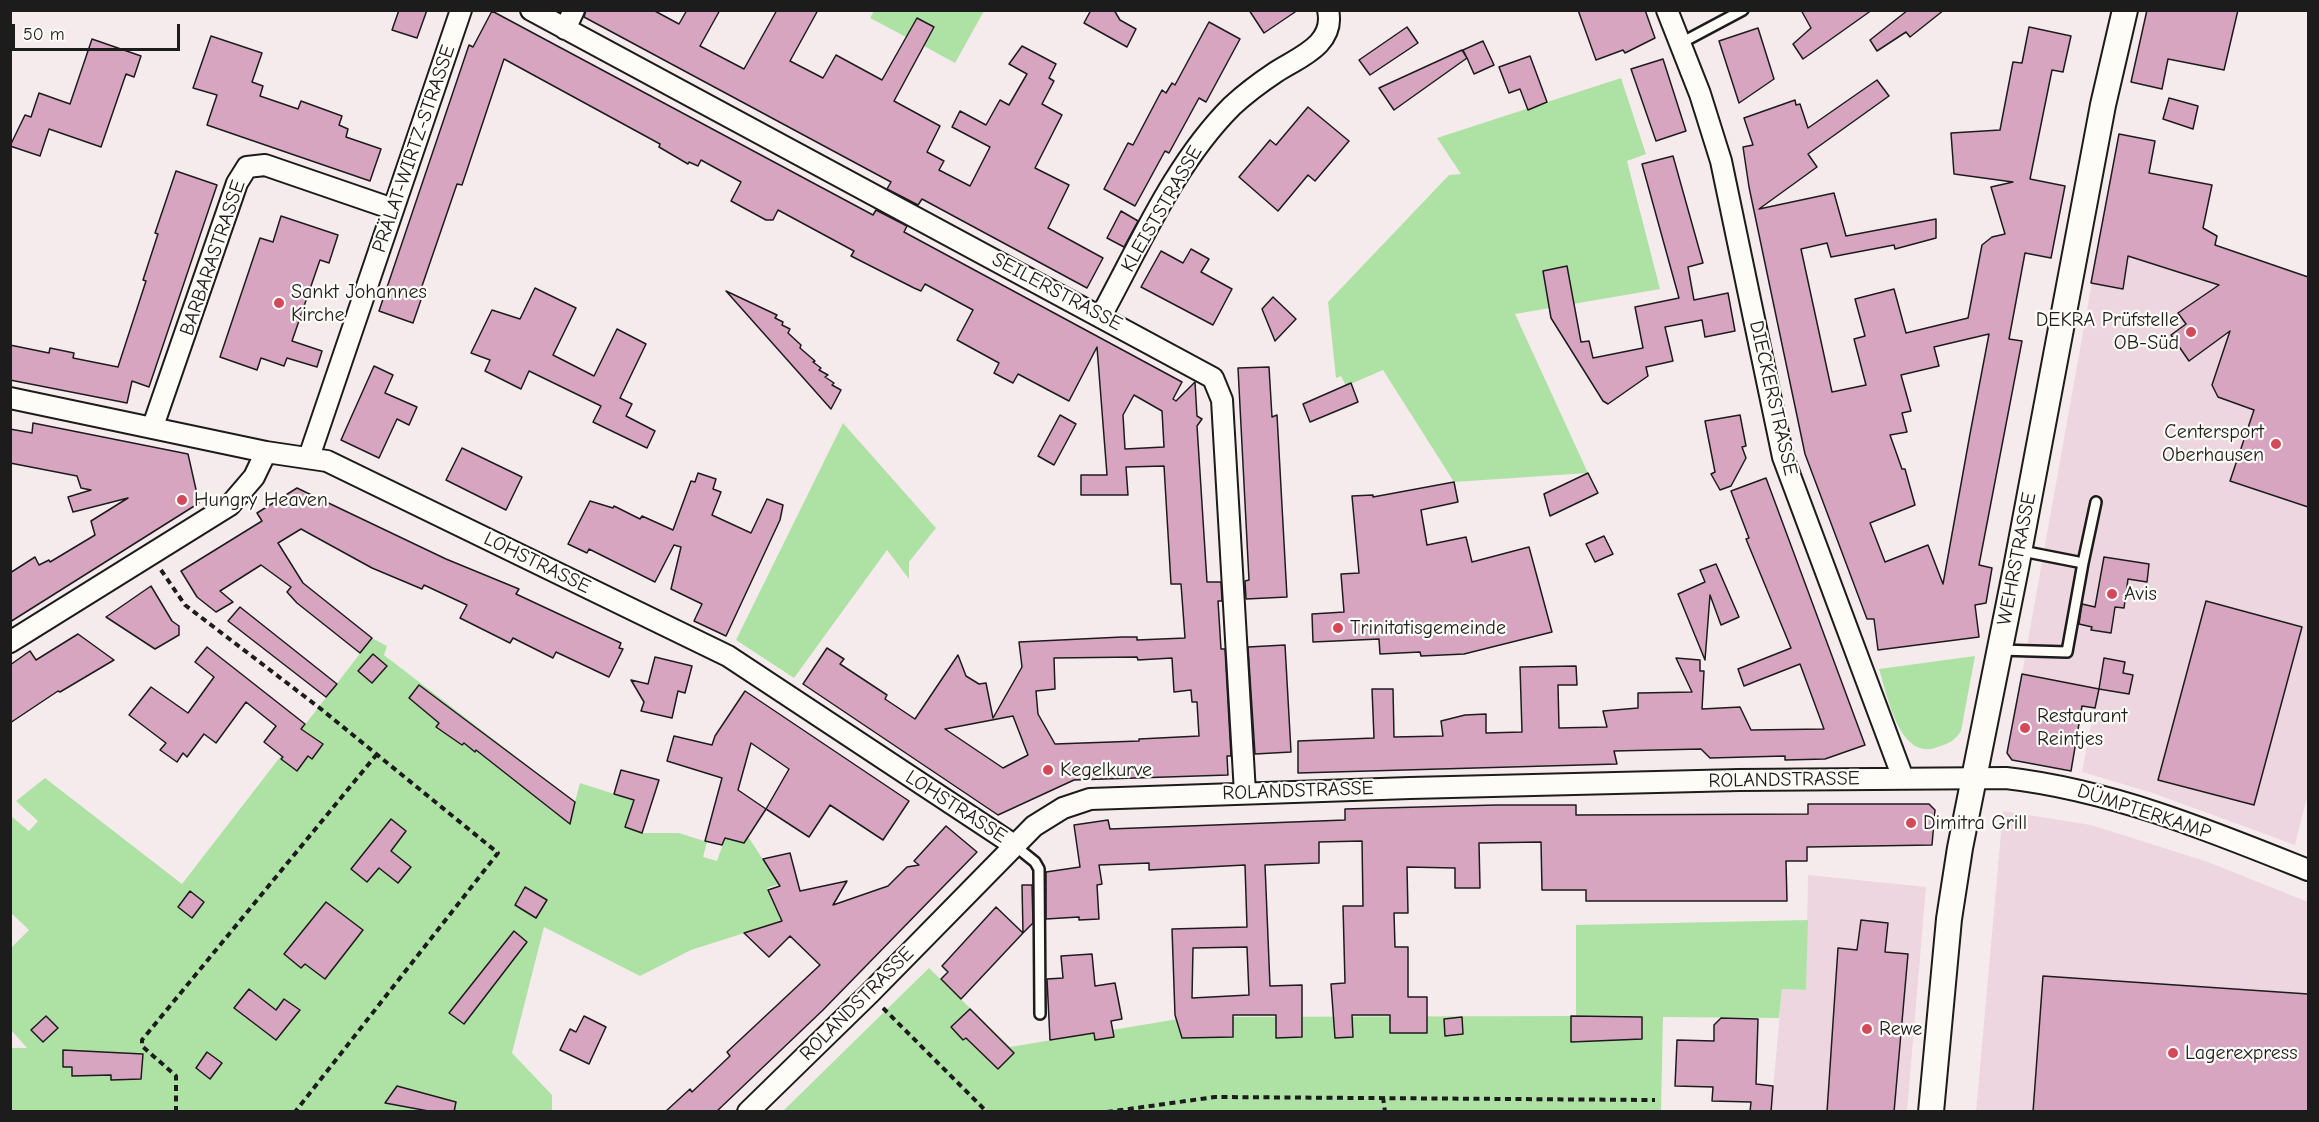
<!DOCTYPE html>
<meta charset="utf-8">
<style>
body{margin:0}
#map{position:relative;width:2319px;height:1122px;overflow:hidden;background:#f6ebec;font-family:"Comic Neue",sans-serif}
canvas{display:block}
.frame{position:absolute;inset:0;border:12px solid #1c1c1c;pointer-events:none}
.scale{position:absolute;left:12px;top:24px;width:168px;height:27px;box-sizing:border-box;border:3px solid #1c1c1c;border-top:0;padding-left:8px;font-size:18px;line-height:21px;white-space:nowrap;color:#1c1c1c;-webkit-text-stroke:4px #fdfcf7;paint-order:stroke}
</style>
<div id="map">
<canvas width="2319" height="1122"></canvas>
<div class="frame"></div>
<div class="scale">50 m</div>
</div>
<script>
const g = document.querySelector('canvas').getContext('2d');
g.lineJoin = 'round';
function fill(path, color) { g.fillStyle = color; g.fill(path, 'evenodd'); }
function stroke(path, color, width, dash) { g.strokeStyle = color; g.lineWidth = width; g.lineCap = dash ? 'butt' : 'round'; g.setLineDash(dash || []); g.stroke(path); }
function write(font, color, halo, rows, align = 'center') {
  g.font = font + ' "Comic Neue",sans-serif'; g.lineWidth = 4.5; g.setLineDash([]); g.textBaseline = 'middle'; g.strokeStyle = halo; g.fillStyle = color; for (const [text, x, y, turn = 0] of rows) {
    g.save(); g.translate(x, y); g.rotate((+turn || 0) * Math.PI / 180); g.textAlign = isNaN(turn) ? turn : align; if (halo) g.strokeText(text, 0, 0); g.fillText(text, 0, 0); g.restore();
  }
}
fill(new Path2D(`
 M2105,209L2308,276V793L2295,845L2153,793L2082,772L2098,689L2022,674Z
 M2003,811L2091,825L2208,862L2308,902V1111L1976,1112Z
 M1808,875L1926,887L1907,1111L1771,1112L1782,989L1806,990Z`), '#edd6df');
fill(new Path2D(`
 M874,11H984L955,63L924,46L934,27L917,18L906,37L870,18Z
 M1621,78L1646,154L1627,161L1660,289L1515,314L1588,473L1454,482L1383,370L1346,386L1341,376L1336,378L1328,302L1449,175L1461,174L1437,138Z
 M843,423L936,528L909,562V579L887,550L794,678L736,640Z
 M372,638L387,646L384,655L575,802L580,783L633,800L625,827L642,833H679L707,842L703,857L717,861L725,838L735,840L732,812L779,884L767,888L782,921L691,950L640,976L544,927L512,1053L552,1095V1111H11L10,1048H27L11,1030L10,949L29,930L11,913V816L29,831L38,821L16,801L45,778L182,884Z
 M1975,656L1961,731C1954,742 1947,744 1935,748C1899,759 1887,694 1879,669Z
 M1808,920L1806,990L1782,989L1779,1018L1663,1017L1661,1111L782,1112L929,968L1010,1047L1190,1017L1576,1016V925Z`), '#aee2a5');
const building = new Path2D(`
 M399,10H427L417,38L392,30Z
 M586,10H653L679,24L687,10H720L700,46L744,69L777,10H818L790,61L823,78L836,55L882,80L917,18L934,27L894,101L940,126L927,152L944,161L939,170L970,186L990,147L952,127L960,111L986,125L1000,100L1009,105L1027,74L1009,64L1022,46L1056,64L1049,78L1054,81L1042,104L1062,115L1035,168L1069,185L1048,228L1103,258L1087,288L922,199L918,205L887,189L891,182L584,17Z
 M1091,10H1114L1120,20L1136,29L1127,47L1084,23Z
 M1249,10H1298L1264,33Z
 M1578,10H1645L1655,38L1625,53L1623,50L1596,60Z
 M1801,10H1872L1803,59L1793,44L1811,28Z
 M1908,10H1944L1910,37L1906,32L1877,51L1870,40Z
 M2147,10H2238L2224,70L2168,59L2162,89L2131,82Z
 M492,11L873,215L876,210L907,226L904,232L1182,382L1173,399L1176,401L1195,382L1197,416L1202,419L1197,426L1207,582H1221L1222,601H1218L1221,649H1225L1231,756H1227L1228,775L1074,780L998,815L803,684L827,648L844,659L840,664L887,695L885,699L915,719L958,655L966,676L979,684L986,683L993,718L1022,667L1019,642L1122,637H1137V640L1185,638L1181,584H1171L1164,466L1126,467L1128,495H1081V475H1107L1097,347L1069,401L1018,374L1013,383L994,373L999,363L957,340L973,310L925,284L921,291L914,288L851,256L854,251L778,210L773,220H766L731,201L741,182L701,160L698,166L689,162L688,164L659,147L660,144L504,59L462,185L457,184L422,286L425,288L413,323L379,311L469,45L473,47ZM1134,395L1162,411L1164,447L1125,449L1123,415ZM1137,657L1138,660L1172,658L1174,692L1191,690L1192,702H1197L1199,736L1139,739V741L1055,744L1038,714L1036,691L1055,689L1054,658ZM1013,716L1028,755L1003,768L945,729Z
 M1209,22L1240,39L1206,102L1199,98L1169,153L1165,151L1135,206L1104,189L1128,143L1133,145L1162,90L1166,93L1172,83L1175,85Z
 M1407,27L1418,43L1370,75L1359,60Z
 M2029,27L2071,36L2063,72L2052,70L2030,179L2065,186L2051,258L2025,253L2009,339L2022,341L1979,565L1992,568L1986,603L1975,605L1979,637L1878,650L1874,619H1867L1805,454L1749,187L1743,147L1753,145L1744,118L1795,100L1796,105L1800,104L1808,128L1877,80L1889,96L1808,154L1817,167L1759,209L1834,193L1846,236L1936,219V238L1895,249L1894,245L1831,257L1827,243L1801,249L1832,392L1866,385L1854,339L1865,336L1855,299L1894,289L1906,333L1968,318L1982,245L1992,237L2005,234L1991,187L2013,182L1954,174L1951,133L2000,130L2013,62L2022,63ZM1989,334L1970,434L1943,584L1928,545L1885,562L1870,523L1915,505L1905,469H1902L1890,435L1907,432L1902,413L1911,411L1901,375L1939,366L1934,347Z
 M1758,28L1774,79L1739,103L1719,41Z
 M211,36L262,53L252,82L263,86L260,96L298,109L301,101L342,116L339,125L348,129L346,137L381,149L370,181L207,125L217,95L193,88Z
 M92,39L141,56L134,77L126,74L101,147L49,129L40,156L10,146L25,115L31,117L39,93L70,104Z
 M1483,41L1494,65L1474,74L1467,58L1394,110L1379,88L1462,50L1467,58L1463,50Z
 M1530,56L1547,102L1528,110L1520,89L1509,93L1499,67Z
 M1663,59L1686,131L1656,141L1631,69Z
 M2169,98L2198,106L2193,129L2163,119Z
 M1308,107L1349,141L1315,181L1308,175L1278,211L1239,177L1270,140L1276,145Z
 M2119,134L2155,141L2149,173L2212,185L2203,228L2217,236L2215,245L2308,277V507L2230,481L2254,410L2218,397L2212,385L2230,331L2189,361L2171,335L2186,324L2178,313L2219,285L2128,256L2123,289L2091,283Z
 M1673,156L1703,263L1688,267L1694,300L1728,293L1735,331L1705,337L1702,320L1665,327L1673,361L1646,367L1648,376L1608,404L1603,401L1551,318L1543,271L1567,266L1581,342L1589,341L1593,358L1643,348L1635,307L1679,298L1642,164Z
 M176,171L217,185L149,387L132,381L127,403L10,380V345L49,353L50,348L74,353L73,358L118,367L146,281L143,280L158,234L155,233Z
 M1121,211L1138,221L1124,247L1107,238Z
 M281,216L338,235L329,263L320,260L292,341L322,351L317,367L287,358L284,366L261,358L257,370L220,357L260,238L273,242Z
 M1191,249L1209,259L1201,272L1232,289L1213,325L1141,287L1161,251L1183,263Z
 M535,288L576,308L553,355L594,376L617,329L646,344L620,398L632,404L626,416L655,431L647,448L593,422L601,406L529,371L521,389L485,371L490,360L471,353L492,310L520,319Z
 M726,291L777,315L775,318L783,322L782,325L790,329L788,333L801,345L800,348L815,361L813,362L821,368L819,370L828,375L825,377L834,383L832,385L841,390L831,409Z
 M1273,297L1296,319L1275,341L1262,309Z
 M374,366L393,375L385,393L417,407L409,425L397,419L379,458L341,440Z
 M1269,367L1272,417L1277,415L1287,597L1246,599L1245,581L1249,580L1238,368Z
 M1351,383L1358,402L1310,422L1303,404Z
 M1060,415L1076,424L1054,465L1038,456Z
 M1740,415L1746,446L1742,447L1746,458L1731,486L1720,490L1711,474L1715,472L1705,421Z
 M33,423L188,454L199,503L10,622V573L35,557L39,565L49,560L50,562L95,535L91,521L128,498L73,512L68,497L91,490L81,488L77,476L10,463V429L32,433Z
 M462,448L522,477L506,510L446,480Z
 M698,473L716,479L713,489L721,492L712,515L751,533L767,499L783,505L780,520L726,636L694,621L702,604L671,589L681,547L674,545L655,582L589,549L587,553L568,544L590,501L613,508L614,506L640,519L642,516L673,530L691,481L695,482Z
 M1588,473L1598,493L1550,516L1544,494Z
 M1766,478L1865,745L1825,759L1785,760V756L1710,758L1701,749L1614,751L1617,764L1298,773V741L1374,738L1372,689H1393L1394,737L1443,736L1441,721L1465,715L1486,714V733L1522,732L1520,667L1576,666L1577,685H1558L1559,728L1607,727L1603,711L1638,708V693L1692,692L1676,658L1700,660V671H1704L1702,709L1740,707L1751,730L1824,729L1800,664L1744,686L1738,669L1791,648L1746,539L1749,538L1731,491Z
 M1454,482L1458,502L1421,510L1427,545L1466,537L1472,562L1529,547L1552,632L1464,654L1421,656L1420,652L1380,654L1379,639L1313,642L1312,614L1344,612L1341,574L1359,573L1352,496L1373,495V497Z
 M297,488L446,559L519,589L516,594L621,643L619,648L623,649L609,677L556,652L553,658L513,638L510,643L460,618L467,605L424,585L422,589L372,568L301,529L278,543L303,583L372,638L360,653L297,603L287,592L291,587L261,565L220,591L233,602L216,612L197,597L181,571L262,521L257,513Z
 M1604,536L1613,554L1595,562L1586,544Z
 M2104,557L2149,564L2147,582L2128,579L2124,608L2115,607L2111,633L2091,630L2092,627L2079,624L2082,604L2095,607Z
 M1716,564L1739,617L1721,625L1710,595L1705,660L1678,594L1705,582L1700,570Z
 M151,586L172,621L179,626V635L155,649L106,617Z
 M2206,601L2302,627L2254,805L2158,780Z
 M240,607L337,684L326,697L228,621Z
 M78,634L114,660L60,692L58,691L10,723V665L30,651L36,660Z
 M1285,645L1291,752L1255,754L1248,647Z
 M207,647L305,724L301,729L323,744L312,759L308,756L297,771L281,759L283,757L264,742L276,726L246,702L216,743L204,734L187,757L183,753L177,762L160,750L166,743L129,715L151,687L188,713L214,677L195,662Z
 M373,654L387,666L372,683L358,671Z
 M655,657L692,666L685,693L678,691L672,718L641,711L644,702L631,680L648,684Z
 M2104,658L2125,662L2123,673L2133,675L2129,694L2099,689Z
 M2022,674L2099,689L2095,708L2082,706L2071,771L2012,760L2007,753Z
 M419,685L575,802L570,824L476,750L475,752L464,743L462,745L436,727L439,723L409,698Z
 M745,691L909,801L883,840L830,805L809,837L766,809L744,843L725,838L722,845L705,841L722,778L667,761L674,736L712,745L715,736ZM751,743L789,769L766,809L738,790Z
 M621,770L659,780L642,833L625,827L634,800L614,794Z
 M1808,804H1929L1935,810L1932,845L1807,847V861H1786L1787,901H1586V890H1542L1541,842L1479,843L1480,888H1455V868L1407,867L1408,913H1394L1395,947H1408V997H1427V1033H1390V1015H1352L1353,1037L1335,1038L1331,984L1345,983L1343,906H1363L1362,841L1319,842V863L1265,865L1270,986L1302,985V1037L1276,1038V1015H1233V1037L1182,1038L1175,1015L1172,929L1247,927L1245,865L1149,870V863L1099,865L1102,884L1097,885L1099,919L1079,920V917L1046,919V872L1080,867L1074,825L1108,820L1110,829L1345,820V809L1496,805H1576V815L1808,814ZM1247,947L1249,995L1192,998L1193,948Z
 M391,819L406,831L391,851L411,867L398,883L379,868L367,882L351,869Z
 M946,826L977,852L823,1010L716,1112H665L690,1089L692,1092L730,1056L727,1052L820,965L790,936L769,957L744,933L782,921L768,890L780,886L763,859L790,853L800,891L847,881L833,905L888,886L907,867L919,865L914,861Z
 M1022,885H1032L1033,923L1023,933Z
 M525,887L547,900L536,918L515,905Z
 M190,891L204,902L192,918L178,907Z
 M326,902L363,930L325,979L305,964L301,968L284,954Z
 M996,907L1023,933L961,999L941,979L948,972L942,966Z
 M1861,920L1888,923L1885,952L1908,954L1894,1112H1827L1838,948L1857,950Z
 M514,931L527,942L464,1024L449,1013Z
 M1092,954L1095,986L1115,983L1122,1019L1111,1021L1114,1037L1095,1040L1094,1033L1050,1040L1047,979L1063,978L1061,956Z
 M2043,976L2308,994V1112H2033Z
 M249,989L276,1010L284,999L300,1010L276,1040L234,1008Z
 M970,1009L1014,1053L998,1069L966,1038L963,1040L951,1027Z
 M46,1016L58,1028L43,1042L31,1030Z
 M584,1016L606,1027L589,1064L560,1050L570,1029L576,1032Z
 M1571,1016L1642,1017V1039L1571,1042Z
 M1462,1017L1463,1034L1445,1036L1444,1019Z
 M1721,1018L1758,1019L1756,1084L1773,1086L1771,1112H1750L1751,1102L1712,1101L1713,1087L1675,1086L1677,1040L1714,1041V1025Z
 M63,1050L143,1054L141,1079L111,1080V1075L72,1076V1067H63Z
 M207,1052L222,1063L210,1079L196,1068Z
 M397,1086L456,1102L454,1112H434L385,1103Z`);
fill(building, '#d8a5c1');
stroke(building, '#1c1c1c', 1.5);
const service = new Path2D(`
 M1681,43L1743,10
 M2022,551L2083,563L2096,502
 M2000,650L2067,652L2083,563
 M1014,845L1035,862L1039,869L1040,1014`);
const minor = new Path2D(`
 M531,10L1213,378L1222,400L1245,793
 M1667,10L1700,94L1721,161L1783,457L1903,778
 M565,29L574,10
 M1101,316C1140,245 1174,164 1232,106C1245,94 1261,82 1276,72C1297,58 1336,45 1328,10
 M10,398L266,452L327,461L728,656L1014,845
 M153,426L237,183L247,167L265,165L393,209
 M309,457L461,10
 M10,642L230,505L254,477L266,452
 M748,1112L869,994L1034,826L1063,808L1090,799L1410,788L1739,780L2006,778C2111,790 2211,831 2308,870`);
const tertiary = new Path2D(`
 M1931,1112L1949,919L1960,848L2016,568L2103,105L2125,10`);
stroke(service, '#1c1c1c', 14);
stroke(minor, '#1c1c1c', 24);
stroke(tertiary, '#1c1c1c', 28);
stroke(new Path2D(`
 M161,570L185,605L321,709L498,853L295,1112
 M883,1008L987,1112
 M1383,1097L1385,1112
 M176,1112V1076L142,1046V1040L377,754
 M1107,1112L1215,1097L1655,1100`), '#1c1c1c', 4, [6, 4.5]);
stroke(service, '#fdfcf7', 9);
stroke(minor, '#fdfcf7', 20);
stroke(tertiary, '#fdfcf7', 24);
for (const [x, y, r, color] of [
 [279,303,6,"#d1495b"],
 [2191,332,6,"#d1495b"],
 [2276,444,6,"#d1495b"],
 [182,500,6,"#d1495b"],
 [2112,594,6,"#d1495b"],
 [1338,628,6,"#d1495b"],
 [2025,728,6,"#d1495b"],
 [1048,770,6,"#d1495b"],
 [1911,823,6,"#d1495b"],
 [1867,1029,6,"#d1495b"],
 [2173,1053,6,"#d1495b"]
]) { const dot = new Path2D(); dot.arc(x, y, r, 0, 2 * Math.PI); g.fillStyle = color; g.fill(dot); stroke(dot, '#fdfcf7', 2); }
write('20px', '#1c1c1c', '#fdfcf7', [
 ["PRÄLAT-WIRTZ-STRASSE",414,149,-71],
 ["KLEISTSTRASSE",1162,209,-60],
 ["BARBARASTRASSE",213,258,-71],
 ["SEILERSTRASSE",1057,292,28],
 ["DIECKERSTRASSE",1773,398,77],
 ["WEHRSTRASSE",2017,559,-79],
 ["LOHSTRASSE",537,563,26],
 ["ROLANDSTRASSE",1784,780,-1],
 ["ROLANDSTRASSE",1298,791,-2],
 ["LOHSTRASSE",956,807,33],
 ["DÜMPTERKAMP",2144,812,18],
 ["ROLANDSTRASSE",857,1004,-45]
]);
write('20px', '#1c1c1c', '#fdfcf7', [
 ["Sankt Johannes",291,292],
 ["Kirche",291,315],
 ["DEKRA Prüfstelle",2179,320,"right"],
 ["OB-Süd",2179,343,"right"],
 ["Centersport",2264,432,"right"],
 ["Oberhausen",2264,455,"right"],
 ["Hungry Heaven",194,500],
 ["Avis",2124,594],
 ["Trinitatisgemeinde",1350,628],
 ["Restaurant",2037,716],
 ["Reintjes",2037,739],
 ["Kegelkurve",1060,770],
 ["Dimitra Grill",1923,823],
 ["Rewe",1879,1029],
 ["Lagerexpress",2185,1053]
], 'left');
</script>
